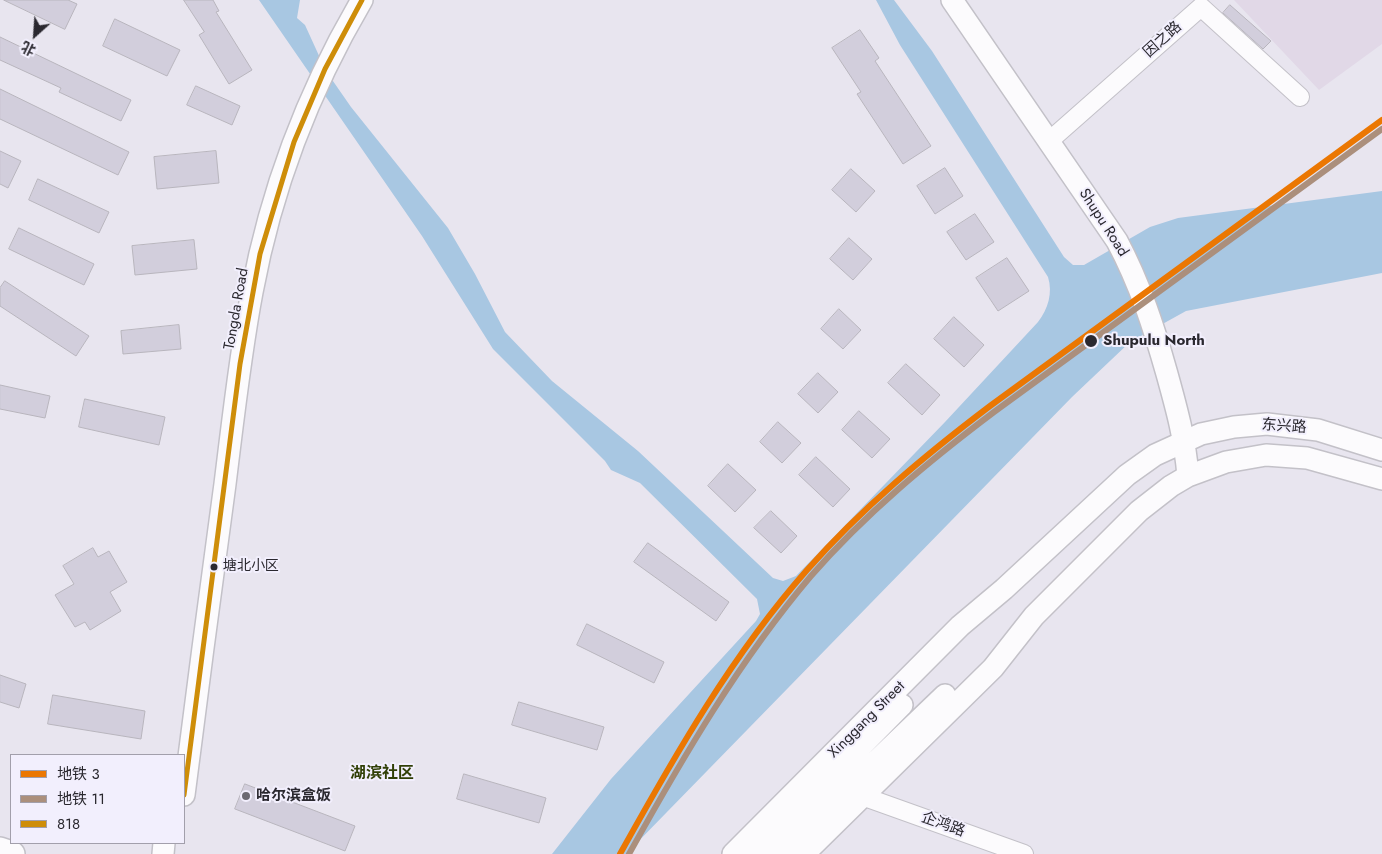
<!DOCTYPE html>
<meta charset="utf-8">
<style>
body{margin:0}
#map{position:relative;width:1382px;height:854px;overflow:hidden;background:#e8e5ef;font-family:Jost,"Noto Sans SC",sans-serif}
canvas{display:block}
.legend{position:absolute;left:10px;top:754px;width:175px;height:90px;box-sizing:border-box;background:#f2effd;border:1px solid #a29fab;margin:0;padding:6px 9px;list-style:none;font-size:15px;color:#2a282f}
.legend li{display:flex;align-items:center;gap:10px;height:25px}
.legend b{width:25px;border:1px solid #a29fab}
.north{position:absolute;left:10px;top:10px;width:50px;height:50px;-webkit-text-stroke:4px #f2effd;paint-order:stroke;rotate:206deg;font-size:14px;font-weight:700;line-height:20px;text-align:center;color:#2a282f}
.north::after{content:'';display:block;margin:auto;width:18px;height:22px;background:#2a282f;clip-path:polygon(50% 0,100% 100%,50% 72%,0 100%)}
</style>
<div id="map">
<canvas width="1382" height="854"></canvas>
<ul class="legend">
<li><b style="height:6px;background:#eb7702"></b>地铁 3</li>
<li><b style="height:6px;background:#ab8f7c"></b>地铁 11</li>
<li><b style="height:6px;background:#ce8d09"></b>818</li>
</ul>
<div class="north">北</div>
</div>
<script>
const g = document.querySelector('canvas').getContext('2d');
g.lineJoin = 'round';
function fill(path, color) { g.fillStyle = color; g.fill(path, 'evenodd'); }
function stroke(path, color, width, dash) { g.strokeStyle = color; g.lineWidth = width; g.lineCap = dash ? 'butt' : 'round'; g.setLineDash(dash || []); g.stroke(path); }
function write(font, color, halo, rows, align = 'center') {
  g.font = font + ' Jost,"Noto Sans SC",sans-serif'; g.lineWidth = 4; g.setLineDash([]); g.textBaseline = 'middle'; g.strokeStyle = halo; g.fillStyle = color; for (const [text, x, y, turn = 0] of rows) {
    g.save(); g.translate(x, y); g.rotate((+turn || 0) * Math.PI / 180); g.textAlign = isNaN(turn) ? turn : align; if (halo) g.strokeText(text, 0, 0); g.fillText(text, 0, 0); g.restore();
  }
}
fill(new Path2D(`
 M1234,0H1382V44L1319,90Z`), '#e1d8e7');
fill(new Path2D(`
 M259,0H300L297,18L305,25L326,71L351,107L448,228L475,274L505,332L552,381L638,451L773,578L783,581L796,576L945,422L1038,322C1048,309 1053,293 1048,277L900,45L876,0H894L932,51L1064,257L1073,265H1084L1150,227L1178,218L1382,191V273L1186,311L1130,342L1072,397L626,854H552L611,779L756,621L760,614L757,599L640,483L611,470L605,461L493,349L422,236Z`), '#a8c7e2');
const building = new Path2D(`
 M4,0H68L77,4L65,29Z
 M184,0H213L219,11L216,12L252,70L229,84L199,35L204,32Z
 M1230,5L1271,41L1263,49L1223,13Z
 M115,19L180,50L167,76L103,46Z
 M860,30L879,58L875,61L931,146L903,164L857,94L861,92L832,48Z
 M0,37L131,100L121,121L59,92L61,88L0,60Z
 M196,86L240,106L232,125L187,105Z
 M0,89L129,152L118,175L0,119Z
 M0,151L21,161L8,188L0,184Z
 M216,151L219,183L157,189L154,157Z
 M945,168L963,196L935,214L917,186Z
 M851,169L875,191L856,212L832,190Z
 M38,179L109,212L99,233L29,200Z
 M975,214L994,242L966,260L947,232Z
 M19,228L94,264L84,285L9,249Z
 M849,238L872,259L853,280L830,259Z
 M194,240L197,269L135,275L132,246Z
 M1007,258L1029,291L998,311L976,278Z
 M5,281L89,336L76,356L0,306V288Z
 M839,309L861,330L843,349L821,329Z
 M954,317L984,345L964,367L934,339Z
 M179,325L181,349L123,354L121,331Z
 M906,364L940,395L922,415L888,383Z
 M818,373L838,392L818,413L798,394Z
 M0,385L50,396L45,418L0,409Z
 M85,399L165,417L159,445L79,427Z
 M859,411L890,439L872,458L842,430Z
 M778,422L801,443L782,463L760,442Z
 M816,457L850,489L833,507L799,475Z
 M728,464L756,490L735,512L708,486Z
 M771,511L797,536L781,553L754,528Z
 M648,543L729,602L716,621L634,562Z
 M93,548L98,557L109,551L127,582L110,592L121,611L90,630L85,622L75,627L55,595L74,584L63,566Z
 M587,624L664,662L654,683L577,645Z
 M0,675L26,684L19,708L0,702Z
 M53,695L145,711L141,739L48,724Z
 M519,702L604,727L597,750L512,725Z
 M464,774L546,798L539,823L457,799Z
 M245,784L355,826L345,851L235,809Z`);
fill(building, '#d2cedc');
stroke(building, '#b8b5bd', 1);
const minor = new Path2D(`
 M1048,142L1201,7L1300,97
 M862,796L1024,854`);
const major = new Path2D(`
 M952,0L1117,241C1140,284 1154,328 1167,374C1177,410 1185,439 1188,476
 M184,795C197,691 211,588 225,484C233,420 240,355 252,292C271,190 309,90 362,0
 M163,854L164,843
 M733,854L960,626L1004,589L1127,475L1155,455L1201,434L1234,427L1267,424L1318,430L1382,450
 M755,854L902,705
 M779,854L945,695
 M804,854L993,668L1034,616L1139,511L1171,486L1188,476L1226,462L1266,455L1307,458L1382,479`);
const highway = new Path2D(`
 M0,850L12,854`);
stroke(minor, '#c3c1c8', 20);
stroke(major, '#c3c1c8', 24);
stroke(highway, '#c3c1c8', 28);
stroke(minor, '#fcfbfd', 18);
stroke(major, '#fcfbfd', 21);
stroke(highway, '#fcfbfd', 25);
stroke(new Path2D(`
 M184,795L240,364L260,254L294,142L325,69L362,0`), '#ce8d09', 5);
stroke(new Path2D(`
 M620,854C675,755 732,655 807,570C862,508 924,456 990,406L1382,120`), '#eb7702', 6);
stroke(new Path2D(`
 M629,854C683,757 739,661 811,576C865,514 929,461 994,412L1382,129`), '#ab8f7c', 6);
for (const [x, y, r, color] of [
 [1091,341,7,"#2a282f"],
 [214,567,4.5,"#2a282f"],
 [246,796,5,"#6c6a72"]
]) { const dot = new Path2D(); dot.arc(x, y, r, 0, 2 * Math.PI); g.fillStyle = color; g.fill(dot); stroke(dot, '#f2effd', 2); }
write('14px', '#2a282f', '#f2effd', [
 ["塘北小区",223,567]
], 'left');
write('15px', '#2a282f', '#f2effd', [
 ["因之路",1163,40,-42],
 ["Shupu Road",1103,223,57],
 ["Tongda Road",237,309,-80],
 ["东兴路",1284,427,4],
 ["Xinggang Street",867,720,-45],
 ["企鸿路",943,825,20]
]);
write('bold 15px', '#2a282f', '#f2effd', [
 ["Shupulu North",1103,341]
], 'left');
write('bold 15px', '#2a282f', '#f2effd', [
 ["哈尔滨盒饭",256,796]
], 'left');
write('bold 16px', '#303f06', '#f2effd', [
 ["湖滨社区",382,774]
]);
</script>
